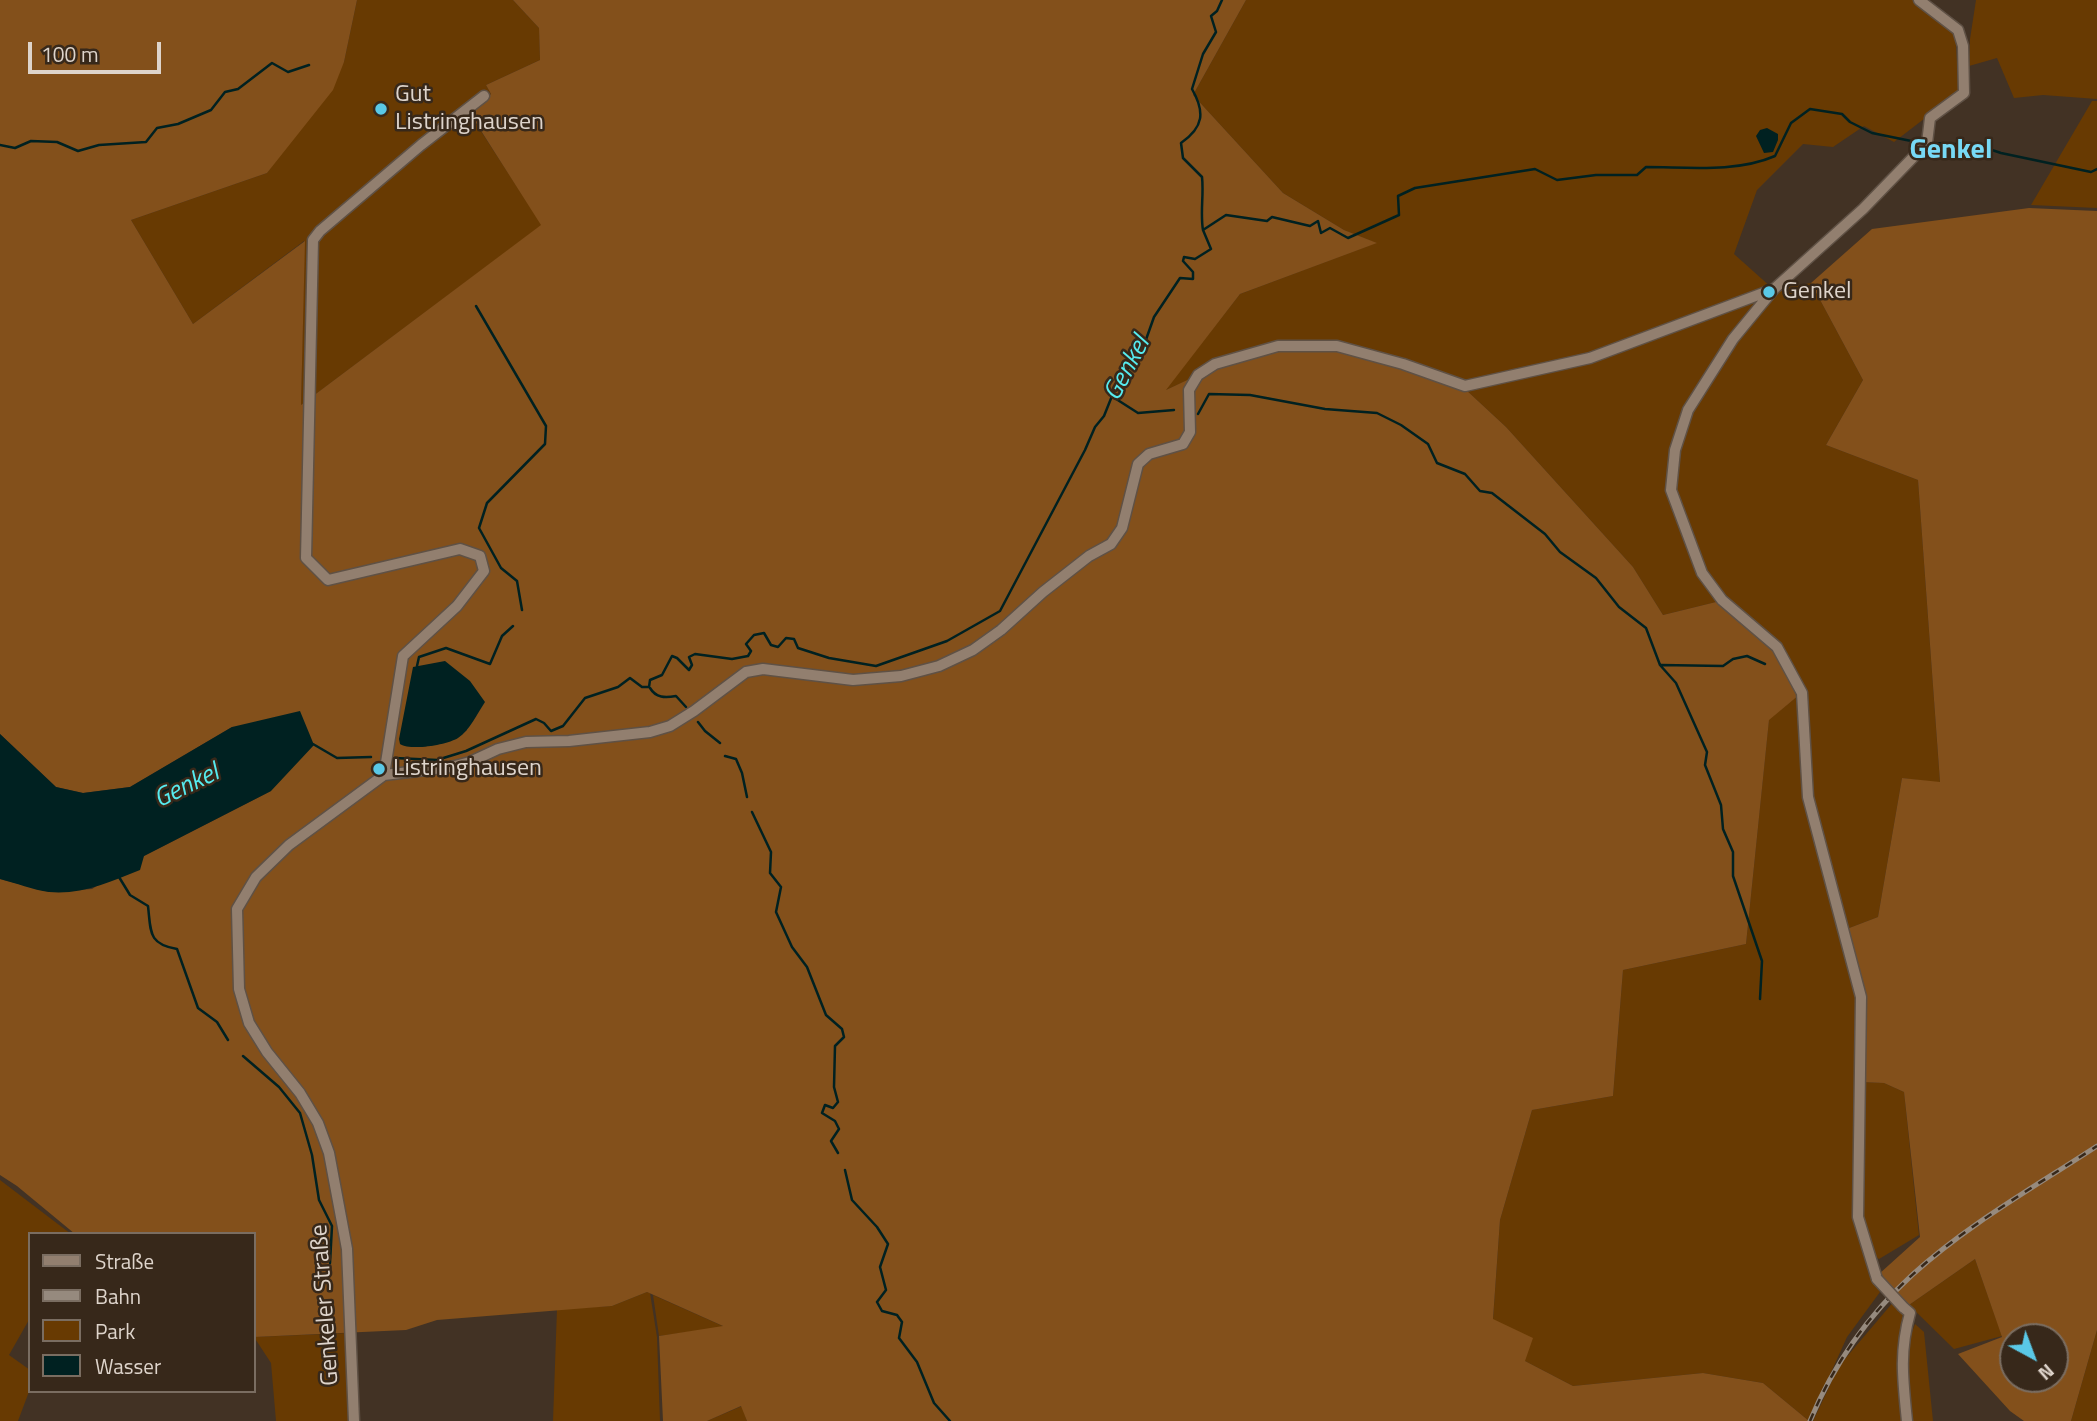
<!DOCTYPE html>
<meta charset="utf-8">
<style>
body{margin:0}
#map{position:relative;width:2097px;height:1421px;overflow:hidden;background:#423224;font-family:"Titillium Web",sans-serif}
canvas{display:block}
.legend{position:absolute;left:28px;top:1232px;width:228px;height:161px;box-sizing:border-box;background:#37281a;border:2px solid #7a6d61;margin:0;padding:9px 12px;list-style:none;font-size:21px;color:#ded4cb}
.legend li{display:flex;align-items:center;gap:14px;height:35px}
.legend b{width:35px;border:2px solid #7a6d61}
.north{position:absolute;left:1999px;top:1323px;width:70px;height:70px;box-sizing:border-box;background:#37281a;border:2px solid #7a6d61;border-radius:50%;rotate:139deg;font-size:19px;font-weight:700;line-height:28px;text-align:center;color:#ded4cb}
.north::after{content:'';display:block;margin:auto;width:24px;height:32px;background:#5ac8e6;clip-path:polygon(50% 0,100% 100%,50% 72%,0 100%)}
.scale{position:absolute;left:28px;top:42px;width:133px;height:32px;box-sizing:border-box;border:4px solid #ded4cb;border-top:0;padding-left:9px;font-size:21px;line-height:24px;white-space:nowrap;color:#ded4cb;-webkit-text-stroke:5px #37281a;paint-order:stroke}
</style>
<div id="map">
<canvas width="2097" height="1421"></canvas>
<ul class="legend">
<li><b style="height:9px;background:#927f6f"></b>Straße</li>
<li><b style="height:9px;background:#968a7e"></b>Bahn</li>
<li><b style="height:19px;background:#683a02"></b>Park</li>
<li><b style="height:19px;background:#002121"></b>Wasser</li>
</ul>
<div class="north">N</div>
<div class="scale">100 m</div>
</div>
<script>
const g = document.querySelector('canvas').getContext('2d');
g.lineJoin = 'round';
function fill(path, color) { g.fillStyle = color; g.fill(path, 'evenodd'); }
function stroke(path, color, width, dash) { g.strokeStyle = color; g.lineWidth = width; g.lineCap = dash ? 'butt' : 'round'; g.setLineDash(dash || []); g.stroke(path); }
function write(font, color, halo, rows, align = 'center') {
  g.font = font + ' "Titillium Web",sans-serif'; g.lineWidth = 5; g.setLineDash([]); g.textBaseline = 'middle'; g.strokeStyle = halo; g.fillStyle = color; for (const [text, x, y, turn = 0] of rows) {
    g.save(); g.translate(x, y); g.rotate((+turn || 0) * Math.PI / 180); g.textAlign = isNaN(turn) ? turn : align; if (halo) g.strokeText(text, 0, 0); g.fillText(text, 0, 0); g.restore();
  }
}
fill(new Path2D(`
 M357,0H513L539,28L540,60L486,85L491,94L471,116L542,225L301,405L304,241L193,324L131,220L267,173L344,62Z
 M1246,0H1913L1955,32L1959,92L1894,142L1864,126L1833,147L1803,144L1757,190L1734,254L1772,288L1590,357L1465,385L1205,372L1164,391L1240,294L1376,243L1344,230L1283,193L1193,95Z
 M1976,0H2097V99L2043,95L2014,98L1997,58L1969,66L1970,39Z
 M2092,101H2097V208L2031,205Z
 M1811,283L1863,380L1826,445L1918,480L1940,783L1902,778L1878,917L1844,930L1810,797L1804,692L1704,572L1673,490L1677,451L1690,411L1735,339L1777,289Z
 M1771,291L1686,411L1669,492L1720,601L1663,615L1633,567L1506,427L1464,388L1591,359Z
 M1799,695L1806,796L1859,997L1856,1215L1869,1275L1880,1292L1847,1337L1809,1421L1763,1383L1703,1373L1573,1386L1525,1361L1493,1320L1500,1220L1532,1110L1613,1096L1623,970L1746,944L1769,719Z
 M1860,1082L1884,1083L1904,1092L1919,1235L1879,1259L1873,1254L1859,1217Z
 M0,1180L71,1234H30V1318L9,1355L30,1370V1389L18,1421H0Z
 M1975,1259L2002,1336L1954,1349L1909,1305Z
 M647,1292L650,1293L657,1337L660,1421H553L557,1309L612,1306Z
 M653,1295L725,1327L659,1336Z
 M1895,1300L1903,1311L1899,1364L1906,1421H1813L1839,1366Z
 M1915,1324L1924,1332L1933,1421H1911C1909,1389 1902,1354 1915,1324Z
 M2097,1330V1421H2071Z
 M349,1333L352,1421H276L271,1363L254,1337Z
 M742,1406L747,1421H707Z`), '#683a02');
fill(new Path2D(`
 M0,0H357L344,62L333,90L267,173L131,220L193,324L305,241L301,405L541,225L471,115L491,94L486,85L540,60L539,28L513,0H1246L1193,95L1283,193L1344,230L1377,243L1240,294L1166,390L1217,366L1277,348H1336L1401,365L1464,388L1506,427L1633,567L1663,615L1720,601L1775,648L1799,695L1769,720L1746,944L1623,970L1613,1096L1532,1110L1500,1220L1493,1319L1533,1338L1525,1361L1573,1386L1703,1373L1763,1383L1809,1421H747L741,1406L707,1421H663L659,1336L723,1326L647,1292L612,1306L437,1320L406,1330L254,1337V1234H75L17,1186L0,1175V879L49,892L92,889L144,856L271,791L232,727L130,787L83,793L56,787L0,734ZM414,667L467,730C450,745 421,750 400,744Z
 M2029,208L2097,211V1330L2071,1421H2024L2010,1411L1958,1354L2002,1337L1975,1259L1909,1305L1879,1274L1920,1237L1904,1092L1884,1083L1860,1082L1863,997L1844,930L1878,917L1902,778L1940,782L1918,480L1826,445L1863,380L1811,283L1872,229ZM2013,1337H2055V1379H2013Z`), '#83501b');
fill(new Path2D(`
 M1767,128L1778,134V140L1773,152L1764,153L1756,136L1760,130Z
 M445,661L470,681L485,702C477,714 470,730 458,738C447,745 411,751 400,744L399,739L413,667Z
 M300,711L314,745L271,791L144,856L140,870C110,882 82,895 49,892C33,890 16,883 0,879V734L56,787L83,793L130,787L232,727Z`), '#002121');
stroke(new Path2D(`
 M1930,143L1977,145L2001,153L2091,172L2097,169
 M0,145L15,148L31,141L57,142L78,151L99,145L146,142L157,128L178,124L211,110L225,92L238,89L272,63L288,72L309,65
 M1203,230C1200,213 1204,194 1202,177L1183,158L1181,143C1204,127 1205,112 1192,89L1203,54L1216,32L1211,16L1217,11L1222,0
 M476,306L546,426L545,444L487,503L479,528L501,568L517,581L522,610
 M1113,397L1138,413L1174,410
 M1198,414L1209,394L1250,395L1325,409L1377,413L1401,425L1428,444L1437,463L1465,474L1480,491L1492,493L1545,534L1560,552L1596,578L1619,607L1646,628L1660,665L1676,683L1707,752L1705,765L1721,805L1723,829L1733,852V876L1762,961L1760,999
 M1661,665L1723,666L1733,659L1747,656L1765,664
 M417,666L419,657L446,648L490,664L502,636L513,626
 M650,688C656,698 665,698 676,696L686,707
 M698,722L705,731L720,743
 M313,744L337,758L371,757
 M725,756L736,759L742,773L747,797
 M395,758L437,760L466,751L536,719L544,723L551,731L563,726L585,698L618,687L630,678L642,687H649L650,680L662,675L672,656L677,658L689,670L692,665L689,657L695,654L732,659L748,656L751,651L746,644L754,635L764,633L771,645L778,647L786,638L794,639L798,648L829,658L876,666L947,641L1000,611L1085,450L1095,427L1104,416L1118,381L1143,348L1154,317L1180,278L1193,279V272L1183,261L1184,257L1195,259L1211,249L1203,230L1226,215L1267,221L1272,217L1310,226L1318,221L1321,233L1330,228L1348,238L1399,215L1398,196L1415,188L1535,169L1557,180L1596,175H1637L1646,167C1687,167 1736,173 1775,156L1791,123L1810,109L1842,114L1850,122L1872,133L1921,143
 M752,812L771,852L770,873L781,887L776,912L792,947L807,967L826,1015L842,1029L844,1037L835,1046L834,1087L838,1102L833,1108L825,1105L822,1113L835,1121L839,1129L831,1141L838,1153
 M119,877L130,895L148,906C151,932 148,944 177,949L198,1008L217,1022L228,1040
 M243,1056L279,1087L300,1113L312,1155L319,1200L332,1226L330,1263
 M845,1170L852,1200L877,1227L888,1244L880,1267L886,1290L877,1302L882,1311L897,1315L902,1322L899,1338L917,1362L934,1403L950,1421`), '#002121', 2.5);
const street = new Path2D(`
 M384,775L451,767L470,762L498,749L526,742L569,741L650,732L670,726L694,711L746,672L763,669L853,680L901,676L939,666L973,650L1001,630L1043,592L1089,556L1111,544L1122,528L1138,464L1149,454L1183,444L1190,432L1189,390L1198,375L1215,364L1278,346H1337L1403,364L1465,386L1590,358L1774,289
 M384,775L403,656L457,606L484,571L480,556L460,549L328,580L306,558L313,240L320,231L421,145L484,96
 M1877,1279L1858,1217L1861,997L1808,797L1802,693L1777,647L1722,600L1702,573L1671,490L1675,450L1688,410L1733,339L1774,289L1863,209L1927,143L1930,118L1964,93L1963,46L1958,30L1919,0
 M1903,1307L1910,1313C1899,1352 1903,1381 1907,1421
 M354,1421L347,1249L329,1153L318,1123L300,1093L267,1052L249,1023L239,989L237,909L256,877L289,845L384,775`);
stroke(street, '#5f5145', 13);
stroke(street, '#927f6f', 10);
const rail = new Path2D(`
 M1810,1421C1870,1277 1974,1226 2097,1146`);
stroke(rail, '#968a7e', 5);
stroke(rail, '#37281a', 2.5, [8]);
const streetBridge = new Path2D(`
 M1877,1279L1903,1307`);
stroke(streetBridge, '#5f5145', 13, []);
stroke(streetBridge, '#927f6f', 10);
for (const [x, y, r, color] of [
 [381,109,7,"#5ac8e6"],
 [1769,292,7,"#5ac8e6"],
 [379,769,7,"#5ac8e6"]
]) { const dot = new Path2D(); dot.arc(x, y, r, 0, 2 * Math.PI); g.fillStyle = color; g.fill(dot); stroke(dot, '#37281a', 2.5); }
write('24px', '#ded4cb', '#37281a', [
 ["Gut",395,95],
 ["Listringhausen",395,123],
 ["Genkel",1783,292],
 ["Listringhausen",393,769]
], 'left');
write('24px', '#ded4cb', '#37281a', [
 ["Genkeler Straße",326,1305,-94]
]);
write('italic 26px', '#56ebef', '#37281a', [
 ["Genkel",1128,369,-62],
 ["Genkel",187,787,-26]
]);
write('bold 28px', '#77d9f5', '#37281a', [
 ["Genkel",1951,151]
]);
</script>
